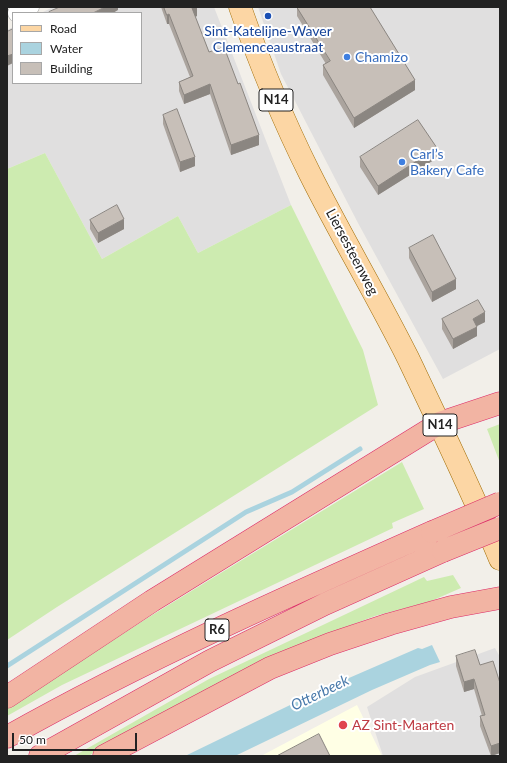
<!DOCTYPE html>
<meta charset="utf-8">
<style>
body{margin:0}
#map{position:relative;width:507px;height:763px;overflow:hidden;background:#f2efe9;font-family:Lato,sans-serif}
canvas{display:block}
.frame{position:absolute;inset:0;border:8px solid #222;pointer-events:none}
.legend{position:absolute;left:12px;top:12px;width:130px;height:72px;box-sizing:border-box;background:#fff;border:1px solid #a7a7a7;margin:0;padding:5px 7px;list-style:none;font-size:12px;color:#222}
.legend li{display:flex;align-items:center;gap:8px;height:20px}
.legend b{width:20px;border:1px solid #a7a7a7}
.scale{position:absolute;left:12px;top:733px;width:125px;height:18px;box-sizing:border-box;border:2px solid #222;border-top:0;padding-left:5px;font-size:12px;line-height:14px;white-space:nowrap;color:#222;-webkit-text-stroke:3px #fff;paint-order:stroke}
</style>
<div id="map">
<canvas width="507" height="763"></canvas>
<div class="frame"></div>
<ul class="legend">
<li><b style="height:5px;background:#fcd6a4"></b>Road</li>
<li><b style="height:11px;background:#aad3df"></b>Water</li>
<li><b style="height:11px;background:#c7bfb8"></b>Building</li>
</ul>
<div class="scale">50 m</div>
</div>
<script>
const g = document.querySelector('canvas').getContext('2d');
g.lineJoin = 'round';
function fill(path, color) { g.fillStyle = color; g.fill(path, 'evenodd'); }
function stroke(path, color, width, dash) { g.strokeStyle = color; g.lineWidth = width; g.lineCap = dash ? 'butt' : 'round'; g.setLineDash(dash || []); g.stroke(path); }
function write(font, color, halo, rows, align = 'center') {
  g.font = font + ' Lato,sans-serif'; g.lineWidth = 4; g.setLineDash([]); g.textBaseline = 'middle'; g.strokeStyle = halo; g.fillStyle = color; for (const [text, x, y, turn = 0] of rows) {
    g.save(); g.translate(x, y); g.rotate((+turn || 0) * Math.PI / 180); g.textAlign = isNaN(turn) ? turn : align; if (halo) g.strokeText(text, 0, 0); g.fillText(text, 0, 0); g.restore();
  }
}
fill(new Path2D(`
 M53,7H214L291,205L198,253L178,216L102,259L45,153L7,169V30L13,27V83H141V13H41Z
 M258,7H500V349L443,379L358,223L281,74Z
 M495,648L500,657V756H383L367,707L415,677Z`), '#e0dfdf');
fill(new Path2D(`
 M357,705L382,756H261Z`), '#ffffe5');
fill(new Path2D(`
 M45,153L102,259L178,216L198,253L291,205L363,350L378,405L57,607L7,640V169Z
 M500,424V463L487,429Z
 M402,462L424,509L392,523L393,528L62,685L7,716V708L149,617Z
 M453,575L461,588L429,602L375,616L307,642L88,756H74L209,679L424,577L427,581Z`), '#cdebb0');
fill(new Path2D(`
 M432,645L440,662L430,665L372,690L235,756H185L319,691L418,648L422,649Z`), '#aad3df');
stroke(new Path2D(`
 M7,666L246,512L292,492L360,449`), '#aad3df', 5);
const minor = new Path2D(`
 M17,13L30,7`);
const primary = new Path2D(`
 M240,7C260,64 283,120 310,174C341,236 377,296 408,358C440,425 472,491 500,559`);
const trunk = new Path2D(`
 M7,697L152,601L440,423L500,403
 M7,737C144,660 288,596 432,532
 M40,756L210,661L325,604L443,551
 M104,756L270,668L330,644L390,624L451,607L500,598`);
stroke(minor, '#a9a9a9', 19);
stroke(primary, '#a06b00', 23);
stroke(trunk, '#dc2a67', 23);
stroke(minor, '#fff', 18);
stroke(primary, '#fcd6a4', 22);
stroke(trunk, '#f2b4a3', 22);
const trunkBridge = new Path2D(`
 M432,532L500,503
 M443,551L500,528`);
stroke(trunkBridge, '#dc2a67', 23, []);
stroke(trunkBridge, '#f2b4a3', 22);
fill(new Path2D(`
 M161,7H197V16L195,17L209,52L259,145L231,155L210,94L184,104L179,91V82L190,77L169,24H167Z
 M297,7L415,90L354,128L323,75V65L326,64L297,16Z
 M163,115L195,166L180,172L163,124Z
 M360,157L437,158L378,195L360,167Z
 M90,220L124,229L98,243L90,229Z
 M409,248L456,289L432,302L409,258Z
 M442,319L485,322L477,326V336L453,349L442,329Z
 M456,656L480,665L500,690V753L491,756L480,726V716H482L474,689L464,692L456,666Z`), '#aba49e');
fill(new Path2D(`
 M105,7H118V10L113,13H93Z
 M197,7V16L192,18V8Z
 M169,14V24H167V15Z
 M13,54V63L7,66V56Z
 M415,80V90L354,128V118Z
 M210,84V94L184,104V95Z
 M259,135V145L231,155V145Z
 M437,148V158L378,195V186Z
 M195,157V166L180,172V162Z
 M124,219V229L98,243V233Z
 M456,279V289L432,302V292Z
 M485,312V322L473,328V319Z
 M477,327V336L453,349V339Z
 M474,679V689L464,692V682Z
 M500,743V753L491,756V746Z`), '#8b8681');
const building = new Path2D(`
 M60,7H105L93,13H49V12Z
 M164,7H196L192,8L209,52L224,47L238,84L240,83L259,135L231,145L210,84L184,95L179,82L193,76L169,14L167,15Z
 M297,7H370L415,80L354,118L323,65L330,61Z
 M13,29V54L7,56V32Z
 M177,109L195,157L180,162L163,115Z
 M418,120L437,148L378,186L360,157Z
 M117,205L124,219L98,233L90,220Z
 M433,235L456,279L432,292L409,248Z
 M478,300L485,312L473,319L477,327L453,339L442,319Z
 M475,650L480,665L493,661L500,683V690L499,691L500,692V743L491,746L480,716L485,715L474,679L464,682L456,656Z
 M319,734L330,756H277Z`);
fill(building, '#c7bfb8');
stroke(building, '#8b8681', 1);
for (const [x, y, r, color] of [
 [268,16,4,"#1a4fb4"],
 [347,57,4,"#3f7fe0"],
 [402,162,4,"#3f7fe0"],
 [343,725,5,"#e0444e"]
]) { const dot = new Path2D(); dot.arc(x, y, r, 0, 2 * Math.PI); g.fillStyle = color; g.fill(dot); stroke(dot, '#fff', 1.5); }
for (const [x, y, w] of [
 [276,100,34],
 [440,425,34],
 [217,630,24]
]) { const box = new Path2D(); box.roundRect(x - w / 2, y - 11, w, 22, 3); g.fillStyle = '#fff'; g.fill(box); stroke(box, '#222', 1); }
write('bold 13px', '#222', null, [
 ["N14",276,100],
 ["N14",440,425],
 ["R6",217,630]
]);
write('14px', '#164399', '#fff', [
 ["Sint-Katelijne-Waver",268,31],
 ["Clemenceaustraat",268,47]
]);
write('14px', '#366cbe', '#fff', [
 ["Chamizo",355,57],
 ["Carl’s",410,154],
 ["Bakery Cafe",410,170]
], 'left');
write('14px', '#222', '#fff', [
 ["Liersesteenweg",352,252,62]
]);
write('14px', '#be3a42', '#fff', [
 ["AZ Sint-Maarten",352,725]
], 'left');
write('italic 15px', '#4a7aab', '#fff', [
 ["Otterbeek",320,693,-26]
]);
</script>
